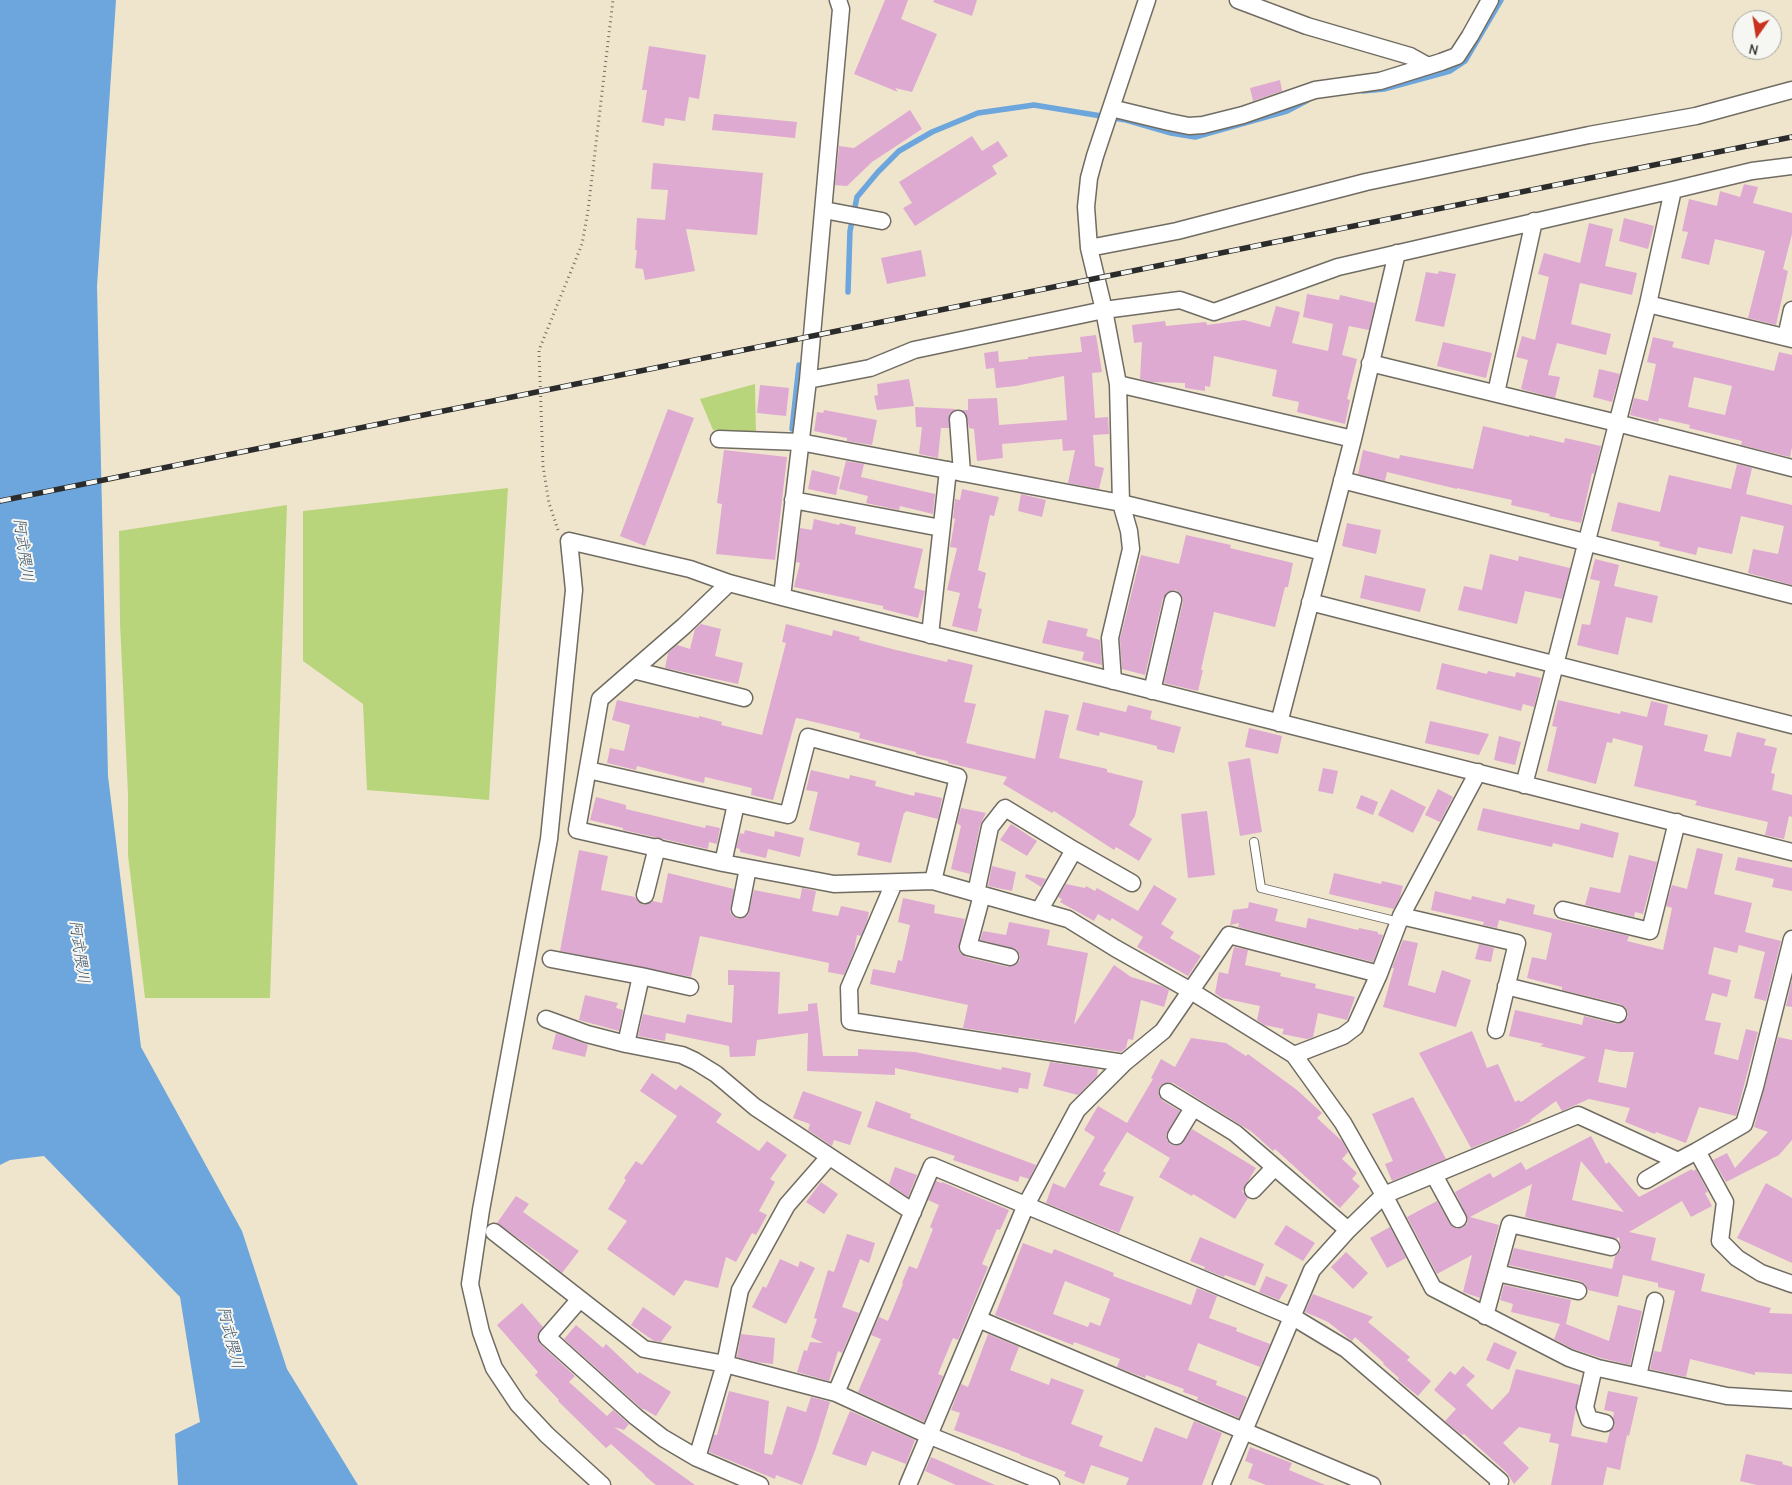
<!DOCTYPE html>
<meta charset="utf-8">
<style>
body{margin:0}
#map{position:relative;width:1792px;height:1485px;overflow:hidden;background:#efe5cc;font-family:"Comic Neue",sans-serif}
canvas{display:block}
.north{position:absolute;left:1732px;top:10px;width:50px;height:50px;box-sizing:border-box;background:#f6f6f2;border:1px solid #a5a5a2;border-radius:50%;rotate:193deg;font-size:14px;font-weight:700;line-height:20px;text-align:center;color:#2b2b2b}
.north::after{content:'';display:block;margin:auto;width:18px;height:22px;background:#c8321e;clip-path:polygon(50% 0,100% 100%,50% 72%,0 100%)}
</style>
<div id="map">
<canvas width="1792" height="1485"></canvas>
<div class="north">N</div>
</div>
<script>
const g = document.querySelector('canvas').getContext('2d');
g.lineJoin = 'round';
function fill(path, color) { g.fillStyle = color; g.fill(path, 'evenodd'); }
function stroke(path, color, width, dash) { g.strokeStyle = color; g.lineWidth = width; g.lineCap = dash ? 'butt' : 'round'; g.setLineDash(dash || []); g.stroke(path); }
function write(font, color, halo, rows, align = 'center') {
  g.font = font + ' "Comic Neue","Klee One",sans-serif'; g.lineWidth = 4; g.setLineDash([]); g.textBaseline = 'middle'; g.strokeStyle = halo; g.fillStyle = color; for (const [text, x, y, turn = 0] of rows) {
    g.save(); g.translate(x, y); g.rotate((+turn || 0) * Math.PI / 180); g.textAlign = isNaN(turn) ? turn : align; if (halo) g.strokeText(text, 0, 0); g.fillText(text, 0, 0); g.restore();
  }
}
fill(new Path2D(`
 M755,384L756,434L713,430L700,399Z
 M508,488L489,800L367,790L363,704L303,661V511Z
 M287,505L270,998H145L128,855V794L120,623L119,531Z`), '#b9d57b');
fill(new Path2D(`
 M0,0H116L97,286L108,776L141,1047L242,1231L287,1369L358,1485H178L175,1434L200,1422L180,1297L44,1156L10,1160L0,1165Z`), '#6da6dc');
stroke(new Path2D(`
 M1363,91L1384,89L1450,71L1465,61L1501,0
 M848,292L850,231L857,197L878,172L899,151L932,132L978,113L1034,105L1126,120L1171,133L1195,137L1287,111L1308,100
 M792,429L799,365`), '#6da6dc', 5.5);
fill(new Path2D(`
 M885,0H908L901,19L937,34L912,92L895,88L898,92L854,74Z
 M934,0H977L972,16L933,2Z
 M649,46L706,55L699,99L689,97L685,121L665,118L664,126L642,122L647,90H642Z
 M1280,80L1282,91L1253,101L1250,88Z
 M910,110L922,129L872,162L847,186L835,185L839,146L854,148Z
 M714,114L797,122L795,138L712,130Z
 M972,136L982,151L998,141L1008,156L992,166L997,174L915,226L903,208L912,203L899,182Z
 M653,163L763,173L757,235L686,229L695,271L645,280L643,269L635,268L637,250H635L637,218L665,220L668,190L651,189Z
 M1744,184L1758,187L1753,203L1792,213V234L1783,269L1788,271L1776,325L1748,318L1765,251L1715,239L1709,265L1681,258L1688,232L1682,231L1689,199L1717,206L1720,191L1740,197Z
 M1624,218L1654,226L1648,249L1619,241Z
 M1589,223L1613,229L1605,266L1637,273L1632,295L1580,283L1571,324L1611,334L1606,355L1557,343L1548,375L1560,377L1555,398L1521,389L1528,360L1516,357L1522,336L1535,340L1549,277L1538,274L1544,253L1580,263Z
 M921,250L926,276L887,284L881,258Z
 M1439,271L1456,274L1444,327L1415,321L1426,272L1438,274Z
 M1307,294L1339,300L1340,295L1375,303L1369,330L1349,326L1342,355L1357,359L1347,399L1350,400L1345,424L1297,412L1299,402L1272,396L1277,370L1214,356L1210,387L1205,386V391L1185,388V383L1151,382L1140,379L1142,342L1134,343L1132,325L1165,321L1166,326L1206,322L1207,325L1244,320L1270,327L1276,306L1300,312L1292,343L1328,351L1333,324L1303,317Z
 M1096,335L1102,372L1092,373L1095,418L1108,417L1109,434L1093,435L1095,466L1104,468L1099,489L1068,483L1075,450L1063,451L1062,439L1002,444L1003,458L977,461L974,429L969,428L966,414L961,410H968V399L997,398L999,425L1067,420L1064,376L1016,386L996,388L994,368L986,369L984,353L998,351L999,362L1028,359V357L1082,352L1080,337Z
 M1653,337L1674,342L1672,347L1774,371L1779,352L1792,355V447L1790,457L1741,445L1742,441L1689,428L1690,425L1659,418L1658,422L1630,415L1634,398L1648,401L1656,364L1647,362ZM1694,377L1732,386L1725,415L1688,407Z
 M1443,342L1492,353L1486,378L1437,366Z
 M1599,369L1620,374L1612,402L1593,397Z
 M909,379L914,406L877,410L874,396L878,395L877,384Z
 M760,385L789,388L786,416L757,413Z
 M915,407L956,409L949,415V428H941L938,458L919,454L922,427H916Z
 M668,409L694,418L645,546L620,536Z
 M824,410L877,420L872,445L847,441V438L814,431L817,412L823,413Z
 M1483,426L1529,437V435L1564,443L1565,438L1601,446L1594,474L1592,473L1581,523L1549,516L1550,514L1511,505L1512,500L1457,488V489L1387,472L1385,481L1358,474L1363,450L1399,459L1400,455L1473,469Z
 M724,450L787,457L775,560L716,554L722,504L717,503Z
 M846,461L864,464L861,477L935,494L933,514L900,506L899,510L866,503L868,496L839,489Z
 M1737,464L1752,468L1746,494L1792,505V585L1748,573L1753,549L1778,554L1784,526L1741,516L1732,554L1698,547L1696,555L1659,546L1660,542L1611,531L1618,502L1660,512L1669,475L1731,489Z
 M812,470L840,477L836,495L808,489Z
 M962,489L999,497L994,516L990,515L978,570L986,573L978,608L982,609L977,632L952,626L960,593L947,590L957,548L950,547L955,519L953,518L955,499L960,500Z
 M1021,494L1046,500L1042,517L1018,511Z
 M814,519L839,525L840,523L856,527L855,534L923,549L914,588L925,591L918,618L883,609V606L794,587L800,563L796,562L800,528L812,530Z
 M1347,523L1381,530L1376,554L1342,546Z
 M1186,535L1231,545L1230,548L1293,563L1288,587H1285L1275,627L1214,612L1201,670H1203L1198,691L1164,683L1183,602L1182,597L1176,590L1170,591L1163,598L1145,675L1122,669L1120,639L1141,555L1179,564Z
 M1490,554L1518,561L1519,556L1570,568L1562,599L1525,591L1517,624L1458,610L1464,586L1482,590Z
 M1595,559L1619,565L1614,586L1658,596L1652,623L1626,617L1618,655L1577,645L1582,624L1590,625L1600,581L1590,579Z
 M1365,575L1426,589L1420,612L1360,598Z
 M1048,620L1088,629L1086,636L1100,640L1102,665L1082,660L1084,652L1042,643Z
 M701,624L721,629L715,656L743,663L738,684L665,668L668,653L677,645L690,649L695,629Z
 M786,624L832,636L833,630L860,637L859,640L892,649L947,662L948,659L973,665L964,702L976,704L966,743L1035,759L1045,710L1069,715L1059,758L1107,769V772L1143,781L1135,816L1129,825L1152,839L1139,861L1116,847L1114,850L1054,811L1052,813L1003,784L1007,777L948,763V761L916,754V752L859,738L860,733L802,719L796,718L773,800L751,795L752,788L705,777L704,783L637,766L636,770L607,763L610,748L624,751L630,725L612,720L617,700L699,718V716L722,722L721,725L762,735L786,643L782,642Z
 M1442,663L1487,674L1488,671L1515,677L1516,672L1541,678L1534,707L1523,704L1521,711L1436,689Z
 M1558,700L1620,714L1621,711L1647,717L1651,701L1668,705L1664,725L1708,735L1704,751L1731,757L1737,732L1766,739L1764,745L1777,748L1771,773L1775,774L1772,790L1792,795V817L1789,816L1784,839L1765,835L1768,822L1695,805L1697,801L1634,786L1643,746L1613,738L1612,743L1607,742L1596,784L1547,771L1557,727L1552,726Z
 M1083,702L1126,712L1128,705L1152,711L1150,719L1181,727L1174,753L1157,749V746L1100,732L1099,736L1076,730Z
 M1430,721L1489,734L1479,755L1425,743Z
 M1249,728L1282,736L1278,754L1245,747Z
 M1499,736L1521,742L1515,765L1494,760Z
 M1250,758L1262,832L1240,836L1228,762Z
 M1323,768L1338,771L1333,794L1318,791Z
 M811,770L849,779L850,775L876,781L875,786L914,796L915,792L942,798L938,819L906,811L905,813H904L891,863L857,855L860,843L809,830L818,792L806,790Z
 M1391,789L1426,807L1413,833L1378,815Z
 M1438,789L1453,797L1440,822L1425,815Z
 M1361,795L1378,802L1373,815L1356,808Z
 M596,797L626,805V809L705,828L706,825L720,828L717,844L709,842L708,849L623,830V828L590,820Z
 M961,808L986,813L980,825L970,874L951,869L961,826L957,823Z
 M1483,808L1579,830L1581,823L1619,833L1613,858L1553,843L1552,847L1477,830Z
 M1207,811L1215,875L1188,878L1181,814Z
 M1011,824L1037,841L1027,856L1000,840Z
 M745,830L774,837L775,831L804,838L800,857L768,849L766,858L740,852V849L736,848L740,833L744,834Z
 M1697,848L1723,854L1714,894L1752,903L1745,932L1781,941L1766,1001L1754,998L1765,952L1739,945L1737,953L1714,947L1708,974L1731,980L1727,997L1712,993L1705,1020L1721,1023L1714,1054L1738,1060L1746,1029L1758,1032L1736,1116L1699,1107L1686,1143L1656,1132L1655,1134L1625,1122L1630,1108L1589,1099L1562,1111L1556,1101L1530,1120L1531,1121L1509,1133L1471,1148L1419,1053L1472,1031L1487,1068L1498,1064L1515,1102L1519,1100L1521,1102L1586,1057L1540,1046L1544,1044L1509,1036L1515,1010L1582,1025L1584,1016L1616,1024L1621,1023L1628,1017V1012L1625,1007L1620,1004L1562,990V987L1527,978L1532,957L1546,960L1552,933L1499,920L1497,928L1483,925L1484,922L1431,910L1435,891L1471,900L1472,896L1505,904L1507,898L1535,905L1533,914L1629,936L1627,941L1663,950L1672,908L1666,906L1672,885L1687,889ZM1605,1049L1620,1052H1634L1626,1088L1598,1082Z
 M579,850L608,856L601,890L635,897L638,902L643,905L648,904L653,901L662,903L668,873L734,889L730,912L733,916L738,919L744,918L748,915L754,890L800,899L802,888L816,891L812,911L838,916L841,906L869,912L867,921L861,936L857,935L854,951L844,975L828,972L829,963L700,936L691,977L560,951Z
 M1629,855L1657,862L1643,914L1635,912L1634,917L1585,905L1590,887L1620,893Z
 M1738,857L1792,868V891L1772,887L1774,879L1735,870Z
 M992,866L1016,872L1012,891L988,886Z
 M1334,873L1381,884L1382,881L1403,886L1400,897L1394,909L1329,894Z
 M1026,874L1046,879L1041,887L1025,877Z
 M1066,884L1085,888L1086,886L1095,891L1097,888L1138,911L1154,885L1177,899L1161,924L1174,932L1170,938L1201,956L1188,976L1137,947L1143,937L1112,918L1110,921L1098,914L1094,921L1060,902L1062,899L1058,897Z
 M903,898L935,905L934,913L965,919L958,949L961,954L966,957L1008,967L1017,964L1020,960V955L1016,949L980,940L983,931L1006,935L1009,922L1050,930L1047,945L1088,953L1074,1025L1114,965L1131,977L1162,986L1169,990L1164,1007L1141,1000L1133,1040L1128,1039L1126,1048L1121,1052L963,1028L968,1005L870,984L873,969L895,973L898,960L902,961L910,925L898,922Z
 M1249,902L1278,909L1275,921L1306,928L1308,918L1358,930L1359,928L1378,932V934L1383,935L1373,962L1238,927L1239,923L1230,925L1233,910L1248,908Z
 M1403,940L1418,943L1408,985L1435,993L1442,970L1471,980L1456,1027L1383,1007L1394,968H1392Z
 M1479,944L1494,948L1491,962L1475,959Z
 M1234,947L1248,950L1245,965L1281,973L1280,976L1316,984L1315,988L1355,997L1347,1020L1318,1013L1313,1037L1307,1039L1282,1034L1284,1029L1264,1025L1257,1020L1260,1006L1222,998L1215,993L1219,972L1228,974Z
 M728,970L780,972L778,1014L808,1011V1004L817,1003L823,1056H858V1049L915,1052L1001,1070L1002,1067L1031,1073L1028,1089L1019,1088L1018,1093L895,1068V1075L807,1071L808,1033L757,1040L755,1056L730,1057L729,1046L666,1033L665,1041L638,1036L643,1014L685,1023L687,1014L732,1023L734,985H728Z
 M1792,980V1007L1786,1006Z
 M585,995L618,1003L616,1008L623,1010L619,1031L579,1020Z
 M556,1033L588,1045L585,1057L552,1049Z
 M1778,1037L1792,1040V1140L1779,1155L1726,1182L1713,1160L1727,1153L1735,1168L1768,1132L1754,1127Z
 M1191,1038L1226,1043L1246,1056L1248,1054L1297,1090L1322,1113L1317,1118L1342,1141L1348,1152L1342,1159L1357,1173L1352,1179L1360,1186L1340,1208L1275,1149L1273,1151L1252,1132L1173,1083L1168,1082L1160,1086L1158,1091L1159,1096L1163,1101L1180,1111L1166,1135L1167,1140L1170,1144L1176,1146L1181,1144L1192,1129L1256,1168L1242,1191L1248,1198L1235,1219L1193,1194L1192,1196L1159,1177L1170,1158L1127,1132L1103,1171L1106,1173L1099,1185L1134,1197L1119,1233L1046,1203L1053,1183L1065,1188L1095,1137L1084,1130L1098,1106L1127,1123L1153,1079L1151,1078L1161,1059L1175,1067Z
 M1050,1062L1098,1069L1097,1076L1078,1095L1043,1086Z
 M652,1073L676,1090L680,1085L722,1114L716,1122L759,1151L767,1141L787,1155L770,1179L775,1182L759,1211L767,1215L756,1235L752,1233L736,1262L726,1257L718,1288L685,1280L674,1296L607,1249L627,1221L608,1209L626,1180L624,1178L636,1161L642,1165L677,1116L640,1091Z
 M803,1091L862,1112L850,1145L834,1140L832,1146L808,1130L810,1124L793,1118Z
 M1413,1097L1446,1159L1392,1181L1385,1164L1393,1161L1372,1114Z
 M876,1101L911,1114L910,1118L1036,1165L1029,1179L1020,1176L1018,1182L953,1160L955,1156L867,1127Z
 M1591,1136L1606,1164L1609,1162L1639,1197L1692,1169L1693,1171L1696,1169L1708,1192L1705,1193L1712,1206L1691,1217L1682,1201L1629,1232L1656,1238L1651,1260L1705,1274L1701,1291L1771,1308L1769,1313L1792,1314V1374L1755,1372V1375L1690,1359L1686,1377L1650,1369L1654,1351L1661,1352L1675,1291L1658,1287V1283L1623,1275L1618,1297L1588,1290L1585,1284L1580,1281L1509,1265L1514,1248L1612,1269L1615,1256L1621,1250L1619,1237L1616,1239L1525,1217L1532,1184L1470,1217L1499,1225L1480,1298L1463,1292L1472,1255L1437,1274L1407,1217L1437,1201L1450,1224L1457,1229L1462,1228L1467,1224L1468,1219L1455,1192L1490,1173L1493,1178L1521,1162L1526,1170ZM1581,1161L1624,1212L1572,1200Z
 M895,1167L917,1175L908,1197L889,1184Z
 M936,1181L942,1183V1182L1009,1210L1000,1230L997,1229L982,1264L988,1267L958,1340L953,1338L938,1374L943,1376L924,1422L858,1392L881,1339L871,1335L879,1317L888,1321L903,1284L902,1283L909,1266L917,1269L933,1229L930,1227L939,1205L928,1200Z
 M821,1182L838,1194L824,1214L806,1202Z
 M1766,1183L1792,1198V1263L1737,1238Z
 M516,1196L529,1204L523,1212L579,1251L562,1273L549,1262L550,1261L497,1223Z
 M1286,1225L1315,1243L1303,1261L1274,1244Z
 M1390,1227L1406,1258L1387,1268L1370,1238Z
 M847,1234L875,1243L869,1263L860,1259L842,1307L859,1313L842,1353L838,1351L829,1381L797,1372L804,1350L807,1351L810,1342L823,1343L811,1337L817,1319L814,1318L828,1270L834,1272Z
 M1200,1237L1264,1264L1255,1286L1225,1275L1224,1277L1204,1269L1205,1267L1190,1261Z
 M1023,1243L1052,1254L1054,1249L1114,1273L1113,1276L1191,1305L1197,1288L1217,1296L1209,1318L1237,1328L1236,1331L1270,1344L1260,1367L1198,1343L1188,1370L1217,1381L1216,1385L1247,1397L1239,1418L1197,1400L1198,1397L1183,1392L1184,1389L1146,1375L1145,1378L1117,1367L1120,1359L1074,1342L1073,1345L995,1315ZM1065,1281L1110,1299L1100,1326L1090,1322L1088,1327L1053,1314Z
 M1346,1252L1368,1273L1353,1289L1331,1267Z
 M780,1259L798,1267L800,1261L815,1268L786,1324L752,1307L763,1286L766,1288Z
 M1266,1276L1288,1285L1279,1300L1259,1292Z
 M1504,1285L1571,1300L1566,1324L1609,1341L1618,1305L1642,1311L1630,1365L1601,1358L1573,1349L1554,1339L1560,1324L1511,1312L1513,1304L1500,1300Z
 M1313,1294L1373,1317L1368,1322L1410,1357L1407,1360L1431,1381L1418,1396L1398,1380L1399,1378L1383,1364L1384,1363L1355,1337L1352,1341L1328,1322L1305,1312Z
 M522,1303L543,1327L537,1336L540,1344L575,1376L569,1382L607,1416L613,1410L629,1424L624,1430L614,1427L695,1485H656L645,1476V1475L611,1444L606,1448L558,1401L559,1400L535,1375L538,1372L497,1325Z
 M643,1307L672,1327L661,1342L654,1341L631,1325Z
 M576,1325L603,1348L606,1344L638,1374L639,1372L671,1392L656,1416L644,1409H642L564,1339Z
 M741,1334L775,1338L773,1364L756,1362L737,1357Z
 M988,1334L1019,1347L1010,1370L1049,1385L1051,1378L1084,1390L1071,1424L1103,1436L1099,1446L1142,1462L1155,1427L1187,1439L1194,1421L1222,1433L1202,1485H1126L1129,1478L1091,1465L1084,1484L1064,1476L1066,1472L1020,1455V1454L954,1430L960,1413L951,1410L961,1384L968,1387Z
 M1494,1342L1517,1352L1509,1370L1486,1360Z
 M1463,1366L1475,1376L1466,1385L1492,1410L1509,1392L1516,1369L1580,1385L1571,1436L1607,1443L1610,1431L1615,1425L1613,1418L1614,1412L1604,1410L1608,1391L1638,1397L1629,1436L1627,1435L1620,1470L1607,1467L1603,1485H1551L1559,1444L1549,1442L1551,1434L1519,1427L1503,1443L1529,1468L1514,1484L1507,1473L1464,1434L1462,1435L1445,1421L1456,1409L1434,1390L1450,1371L1455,1375Z
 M729,1391L769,1401L764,1453L772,1455L787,1406L806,1412L811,1397L830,1402L816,1448L802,1485L776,1475L775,1479L709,1452L714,1435H717Z
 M850,1411L915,1440L906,1464L872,1451L866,1466L832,1454Z
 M1250,1447L1292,1463L1289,1470L1325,1485H1266L1248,1478L1253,1464L1245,1461Z
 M1746,1454L1783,1462L1782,1464L1792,1467V1485H1757L1740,1481Z
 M931,1457L995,1485H956L925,1471Z`), '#deaad1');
const service = new Path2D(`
 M1254,842L1261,888L1399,922`);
const minor = new Path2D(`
 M1238,0L1307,26L1410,56L1428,66
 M1111,108L1169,122L1189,126L1203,125L1243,115L1315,90L1380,81L1441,62L1457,56L1470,36L1490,0
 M824,210L882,221
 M1089,248L1177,231L1366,182L1589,135L1696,116L1792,90
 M1648,304L1792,339
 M1786,337L1792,310
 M1370,363L1617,423L1792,468
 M808,380L870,368L914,350L1104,310L1180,300L1214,312L1338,267L1673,190L1752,171L1792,166
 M1118,384L1353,439
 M1496,393L1534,221
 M958,419L962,473
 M719,439L800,442L1121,503L1323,552
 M1342,480L1792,595
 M793,500L941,528
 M729,583L684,626L600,699L577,830L723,863L834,884L933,881L1068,919L1115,948L1191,991L1294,1055L1343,1123L1384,1195L1433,1288L1569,1358L1598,1368L1727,1396L1792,1400
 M782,597L808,380L841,9L838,0
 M1310,602L1792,725
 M930,635L948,470
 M633,670L744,698
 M1113,681L1110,638L1131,549L1129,531L1121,503L1118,384L1104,310L1089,248L1086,207L1089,178L1095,156L1147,0
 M1152,691L1173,600
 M1279,723L1353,439L1397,253
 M588,770L788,815L808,737L958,777L933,881
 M1524,785L1648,304L1673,190
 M723,863L736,804
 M894,883L849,988L850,1021L1124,1063
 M976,893L990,827L1005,808L1074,850L1132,883
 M645,895L657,847
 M982,895L968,947L1010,957
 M740,909L748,868
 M1563,910L1650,931L1677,822
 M1039,911L1074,850
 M1401,916L1517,943L1496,1030
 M1792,939L1755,1087L1744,1124L1697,1151L1725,1202L1720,1241L1737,1258L1761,1273L1792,1284
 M551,959L641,976L690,987
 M1506,986L1618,1014
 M546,1019L587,1034L626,1044L682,1055L695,1061L716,1074L755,1107L913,1212
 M626,1044L641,976
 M1294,1055L1343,1036L1355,1027L1379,974L1401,916L1478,772
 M1168,1092L1235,1133L1348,1230
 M1176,1136L1193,1108
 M1434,1175L1458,1219
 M1646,1180L1678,1161
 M1253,1190L1274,1168
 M494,1232L644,1349L725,1364L836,1393L928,1435L1051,1485
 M1497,1273L1578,1291
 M580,1299L547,1337L636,1417L663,1438L697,1458L760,1485
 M1485,1316L1510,1224L1611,1247
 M978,1319L1372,1485
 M1594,1367L1585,1407L1589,1419L1605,1423
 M1638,1376L1655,1301
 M836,1393L932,1166L1293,1317L1346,1349L1500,1481L1498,1485
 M697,1458L725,1364L740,1290L787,1205L829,1157
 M602,1485L547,1435L518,1404L494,1368L481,1332L470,1284L481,1210L549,839L574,590L569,541L690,569L729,583L782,597L1792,852
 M908,1485L1026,1205L1077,1110L1124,1063L1163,1031L1229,935L1379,974
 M1221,1485L1312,1270L1348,1230L1384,1195L1578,1115L1678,1161L1697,1151`);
stroke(service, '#706c63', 10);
stroke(minor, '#706c63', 19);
stroke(new Path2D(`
 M558,530L549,503L543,466L539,350L582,244L588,211L613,0`), '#706c63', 3, [1, 4]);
stroke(service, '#fff', 8);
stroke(minor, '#fff', 16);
const rail = new Path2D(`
 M0,501L1792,137`);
stroke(rail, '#2b2b2b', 5.5);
stroke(rail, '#f6f6f2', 4, [11]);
write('italic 16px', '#425669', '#f6f6f2', [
 ["阿武隈川",23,550,82],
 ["阿武隈川",79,952,82],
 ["阿武隈川",230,1338,76]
]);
</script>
